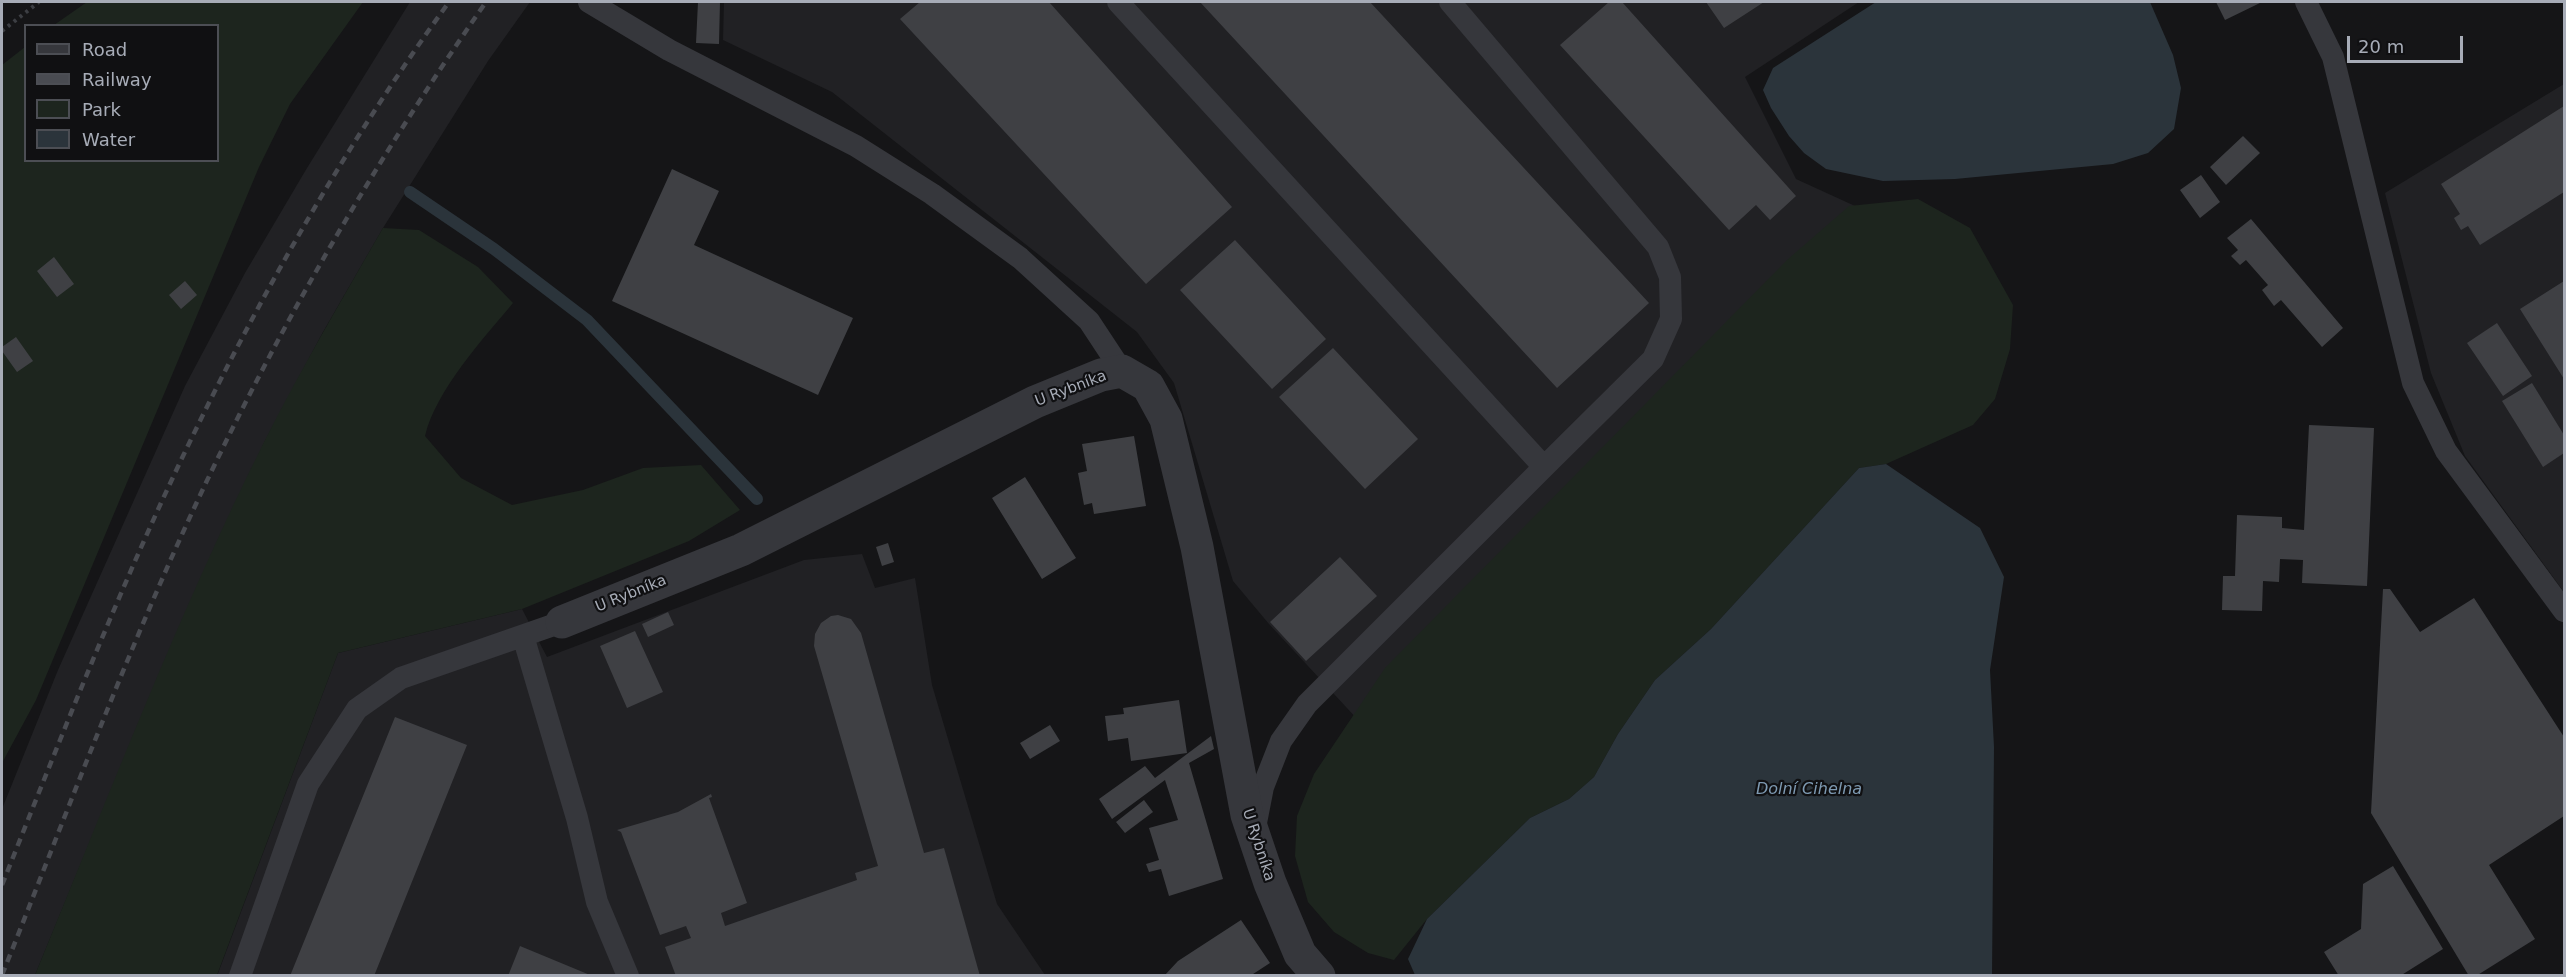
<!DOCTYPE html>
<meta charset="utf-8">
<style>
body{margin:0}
#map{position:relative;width:2566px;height:977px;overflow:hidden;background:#151517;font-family:"DejaVu Sans",sans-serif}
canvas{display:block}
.frame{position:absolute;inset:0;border:3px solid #a7acb7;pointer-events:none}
.legend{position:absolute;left:24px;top:24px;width:195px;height:138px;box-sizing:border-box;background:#101012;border:2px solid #4c4e54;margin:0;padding:8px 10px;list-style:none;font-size:18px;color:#a7acb7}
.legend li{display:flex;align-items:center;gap:12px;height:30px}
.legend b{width:30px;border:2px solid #4c4e54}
.scale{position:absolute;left:2347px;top:36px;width:116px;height:27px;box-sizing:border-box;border:3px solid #a7acb7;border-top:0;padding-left:8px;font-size:18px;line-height:21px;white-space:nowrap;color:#a7acb7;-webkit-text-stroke:4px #101012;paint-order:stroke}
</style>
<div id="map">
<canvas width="2566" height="977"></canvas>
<div class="frame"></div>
<ul class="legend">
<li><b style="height:8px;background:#36373c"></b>Road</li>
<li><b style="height:8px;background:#494b51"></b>Railway</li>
<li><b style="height:16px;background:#1d251e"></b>Park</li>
<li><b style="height:16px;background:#2b343b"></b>Water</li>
</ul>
<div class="scale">20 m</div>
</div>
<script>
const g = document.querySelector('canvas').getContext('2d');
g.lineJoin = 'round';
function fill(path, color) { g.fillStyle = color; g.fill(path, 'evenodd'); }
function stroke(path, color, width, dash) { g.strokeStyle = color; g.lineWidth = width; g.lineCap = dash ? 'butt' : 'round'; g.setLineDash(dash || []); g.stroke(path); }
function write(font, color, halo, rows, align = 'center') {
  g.font = font + ' "DejaVu Sans",sans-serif'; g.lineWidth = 4.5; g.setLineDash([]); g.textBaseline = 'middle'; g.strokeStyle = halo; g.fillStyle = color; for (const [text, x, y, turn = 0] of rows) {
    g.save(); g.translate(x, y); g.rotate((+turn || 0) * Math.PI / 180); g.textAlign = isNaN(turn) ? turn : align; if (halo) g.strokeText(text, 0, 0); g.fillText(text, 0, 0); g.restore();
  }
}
fill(new Path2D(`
 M410,2H530L488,61L383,228L323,332L264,443L139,723L35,975L2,976V809L58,670L185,386L245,273L307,168Z
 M724,2H1859L1745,77L1796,179L1890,222L1359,721L1269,624L1233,581L1174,383L1137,332L832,92L723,40Z
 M2564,84V592L2465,456L2431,373L2385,193Z
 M862,554L875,588L915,578L932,685L997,904L1045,975L217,976L338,653L522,609L547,657L804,560Z`), '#212124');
fill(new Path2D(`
 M87,2H363L290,104L259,167L36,700L2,763V65L25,47L26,160H218V26L54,25Z
 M1918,199L1970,228L2013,305L2010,349L1995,399L1973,425L1886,464L1859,468L1711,629L1655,680L1618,734L1594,777L1569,799L1530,818L1427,919L1394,960L1368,953L1334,932L1308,902L1295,856L1297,816L1314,774L1385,668L1787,260L1849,206Z
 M383,228L419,230L478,267L513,303C483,339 436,390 425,436L461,478L512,505L583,490L643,468L701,465L740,510L689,541L522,609L338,653L217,975H35C108,798 178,614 264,442C301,369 342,299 383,228Z`), '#1d251e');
fill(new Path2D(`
 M1876,2H2150L2173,55L2181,88L2174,129L2148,153L2113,164L1955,179L1883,181L1826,169L1804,153L1789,136L1771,108L1763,90L1773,68Z
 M1886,464L1980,528L2004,577L1990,670L1994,747L1992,975H1415L1408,959L1427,919L1530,818L1569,799L1594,777L1618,734L1655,680L1711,629L1859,468Z`), '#2b343b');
stroke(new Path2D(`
 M410,192L494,249L587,320L757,499`), '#2b343b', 12);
fill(new Path2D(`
 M698,2H720L719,44L696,43Z
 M920,2H1049L1232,207L1146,284L900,19Z
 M1200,2H1370L1649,303L1557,388Z
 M1609,2H1622L1796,196L1770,220L1756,205L1729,230L1560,45Z
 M1706,2H1764L1724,28Z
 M2216,2H2262L2225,20Z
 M2564,106V192L2480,245L2468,226L2461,230L2454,218L2460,214L2441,184Z
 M2243,136L2260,153L2226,185L2210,167Z
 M672,169L719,191L694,245L853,318L818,395L612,301Z
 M2201,175L2220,202L2200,218L2180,190Z
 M2251,219L2343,328L2322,347L2281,300L2274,306L2262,290L2268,285L2246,260L2240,265L2231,256L2238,250L2227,238Z
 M1235,240L1326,339L1272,389L1180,290Z
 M54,257L74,284L57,297L37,271Z
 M185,281L197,295L181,309L169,295Z
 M2564,281V379L2520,309Z
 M2497,323L2532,376L2503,396L2467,343Z
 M16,337L33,361L17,372L2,351V347Z
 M1333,348L1418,439L1365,489L1279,397Z
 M2532,383L2564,435V453L2543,467L2502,401Z
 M2309,425L2374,428L2367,586L2302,583L2303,560L2280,559L2279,582L2263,581L2262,611L2222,610L2223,576H2235L2237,515L2282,517V528L2304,530Z
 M1134,436L1146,506L1094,514L1092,503L1084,505L1078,473L1087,471L1082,444Z
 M1025,477L1076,558L1042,579L992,498Z
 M888,543L894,562L882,566L876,547Z
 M1340,557L1377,596L1306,661L1270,622Z
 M2383,589H2390L2420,632L2474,598L2564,737V816L2489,865L2535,939L2476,976H2469L2371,813Z
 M668,612L674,625L648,637L642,624Z
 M838,615L851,619L861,633L924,853L944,848L980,976H676L665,947L691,938L686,926L660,935L621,832L617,830L678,812L711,794L712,797L709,798L747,903L721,913L725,926L857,880L855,873L878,866L814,646L815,634L821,623L831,616Z
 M635,631L663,692L627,708L600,646Z
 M1179,700L1187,753L1131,761L1128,738L1108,741L1105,716L1124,714L1123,708Z
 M395,717L467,745L374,976H290Z
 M1050,725L1060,741L1030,759L1020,743Z
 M1211,736L1214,749L1189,763L1223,879L1169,896L1161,869L1149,872L1146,864L1159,860L1149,828L1178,820L1165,780L1112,819L1099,799L1145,766L1155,778Z
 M1144,800L1153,812L1125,833L1116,822Z
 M2393,866L2443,949L2400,976H2339L2324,952L2361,929L2363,884Z
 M1241,920L1270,963L1250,976H1164L1178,961Z
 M520,946L590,975V976H508Z`), '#3f4044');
stroke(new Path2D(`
 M2,31L39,2`), '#3c3e43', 4, [3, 4.5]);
stroke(new Path2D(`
 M589,2L669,50L856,146L932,194L1020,258L1089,321L1122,371
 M1118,2L1544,467L1307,704L1281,741L1263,787L1255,828
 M1450,2L1658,247L1670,277L1671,319L1653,359L1544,467
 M2306,2L2333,57L2413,383L2446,451L2564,611
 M523,636L577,818L597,902L628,976
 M240,976L308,784L357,709L401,678L562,622`), '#36373c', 22);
stroke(new Path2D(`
 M562,622L741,550L1035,402L1101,375L1122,371L1148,386L1166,419L1197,547L1247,815L1270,883L1300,954L1319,976`), '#36373c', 33);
stroke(new Path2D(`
 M2,885C53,757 104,628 161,503C242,327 336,158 449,2
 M2,975C67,813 128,648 203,489C284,318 378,157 486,2`), '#494b51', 4.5, [8, 6]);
write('15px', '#a7acb7', '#101012', [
 ["U Rybníka",1071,389,-21],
 ["U Rybníka",631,594,-22],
 ["U Rybníka",1258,845,72]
]);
write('italic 16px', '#7e9ab2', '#101012', [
 ["Dolní Cihelna",1809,790]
]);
</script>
